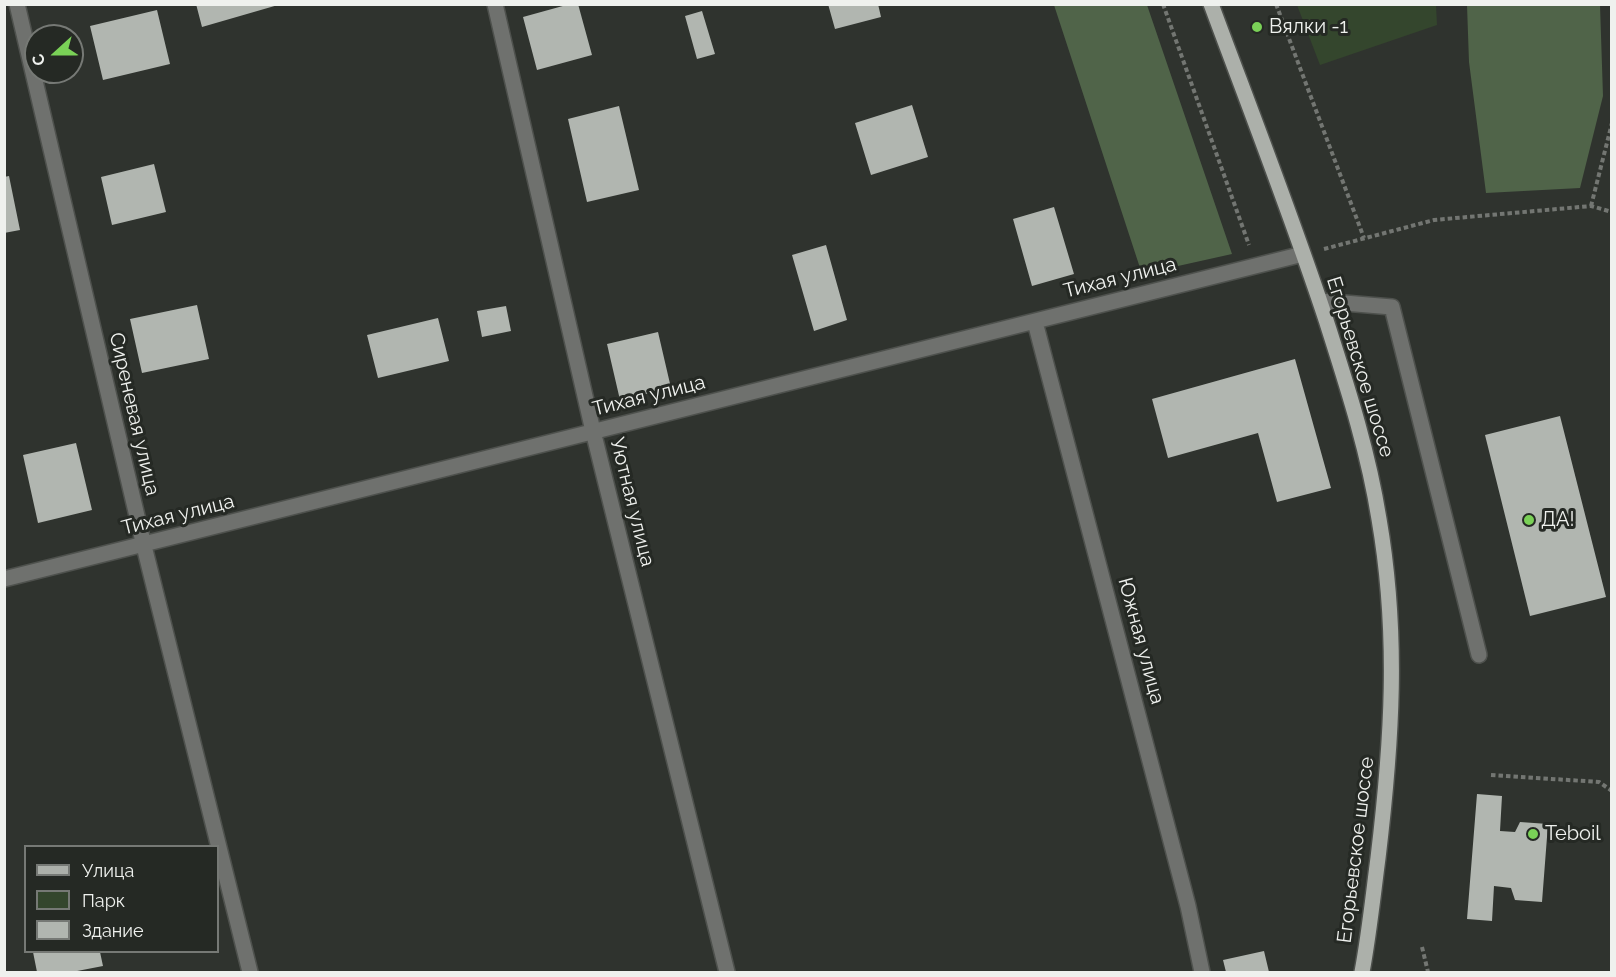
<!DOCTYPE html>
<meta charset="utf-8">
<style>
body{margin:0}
#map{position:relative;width:1616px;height:977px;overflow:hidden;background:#2f332e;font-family:Raleway,sans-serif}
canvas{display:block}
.frame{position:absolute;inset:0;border:6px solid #eff1ee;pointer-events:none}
.legend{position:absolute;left:24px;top:845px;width:195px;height:108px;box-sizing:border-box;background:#252924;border:2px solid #767975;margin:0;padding:8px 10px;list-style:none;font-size:18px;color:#eff1ee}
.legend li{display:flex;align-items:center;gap:12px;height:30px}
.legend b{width:30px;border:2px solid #767975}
.north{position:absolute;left:24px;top:24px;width:60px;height:60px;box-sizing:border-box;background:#252924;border:2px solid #767975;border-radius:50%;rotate:249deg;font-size:16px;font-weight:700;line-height:24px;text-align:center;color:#eff1ee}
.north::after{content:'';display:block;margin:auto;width:21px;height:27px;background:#7ad157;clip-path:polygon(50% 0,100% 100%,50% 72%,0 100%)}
</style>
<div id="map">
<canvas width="1616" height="977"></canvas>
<div class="frame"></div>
<ul class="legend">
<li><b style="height:8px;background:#acb0aa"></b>Улица</li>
<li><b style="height:16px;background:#34462d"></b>Парк</li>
<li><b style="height:16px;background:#b1b6b0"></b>Здание</li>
</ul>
<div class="north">С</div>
</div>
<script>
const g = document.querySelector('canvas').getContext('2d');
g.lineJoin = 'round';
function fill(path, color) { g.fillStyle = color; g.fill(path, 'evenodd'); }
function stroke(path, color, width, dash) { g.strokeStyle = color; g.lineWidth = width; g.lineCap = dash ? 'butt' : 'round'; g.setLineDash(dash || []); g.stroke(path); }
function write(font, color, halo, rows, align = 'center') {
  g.font = font + ' Raleway,sans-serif'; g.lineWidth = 6; g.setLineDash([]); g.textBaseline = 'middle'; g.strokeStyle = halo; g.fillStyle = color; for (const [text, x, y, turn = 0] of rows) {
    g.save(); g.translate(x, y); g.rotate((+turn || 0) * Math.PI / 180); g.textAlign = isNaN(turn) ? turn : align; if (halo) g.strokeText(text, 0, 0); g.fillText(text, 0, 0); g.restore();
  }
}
fill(new Path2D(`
 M1297,5H1436L1437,25L1320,65Z`), '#34462d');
fill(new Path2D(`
 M1054,5H1147L1232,254L1142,274Z
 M1467,5H1600L1603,96L1580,188L1486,193L1469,62Z`), '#506449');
fill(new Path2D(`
 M196,4H278V5L202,27Z
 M570,4H578L592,55L537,70L523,17Z
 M828,4H878L881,17L835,29Z
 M157,10L170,64L103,80L90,26Z
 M702,11L715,54L697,59L685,16Z
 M912,105L928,157L871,175L855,123Z
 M619,106L639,190L587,202L568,119Z
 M154,164L166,212L112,225L101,177Z
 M9,176L20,230L4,233V177Z
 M1054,207L1074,274L1032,286L1013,219Z
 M826,245L847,320L814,331L792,255Z
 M197,305L209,359L142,373L130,319Z
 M506,306L511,331L482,337L477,311Z
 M438,318L449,361L378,378L367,335Z
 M658,332L671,388L620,400L607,344Z
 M1295,359L1331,488L1277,502L1258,433L1168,458L1152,399Z
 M1560,416L1606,597L1530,616L1485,435Z
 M76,443L92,510L38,523L23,455Z
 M1477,794L1502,796L1500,831L1515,832L1520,822L1548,824L1542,902L1515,900L1511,888L1494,886L1492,921L1467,919Z
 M1264,951L1269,972H1226L1223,960Z
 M33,952H100L103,966L72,972H37Z`), '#b1b6b0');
const service = new Path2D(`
 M1320,301L1392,307L1479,655`);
const minor = new Path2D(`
 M17,4L144,546L250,972
 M495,4L593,431L727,972
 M1035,322L1188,906L1202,972
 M4,579L1303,254`);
const primary = new Path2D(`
 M1211,4C1250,109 1291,214 1326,320C1347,386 1368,450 1379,519C1399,635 1392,742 1378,858C1373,896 1369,935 1362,972`);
stroke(service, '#4e514d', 18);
stroke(minor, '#4e514d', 18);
stroke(primary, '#4e514d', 18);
stroke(new Path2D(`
 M1163,4L1249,245
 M1276,4L1364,238
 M1591,206L1612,123
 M1324,249L1434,220L1591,206L1612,212
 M1491,775L1599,782L1612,791
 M1422,947L1428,972`), '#737672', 4, [4.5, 3]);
stroke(service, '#6f716e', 15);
stroke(minor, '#6f716e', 15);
stroke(primary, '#acb0aa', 15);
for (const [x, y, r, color] of [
 [1257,27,6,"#7ad157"],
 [1529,520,6,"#7ad157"],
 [1533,834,6,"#7ad157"]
]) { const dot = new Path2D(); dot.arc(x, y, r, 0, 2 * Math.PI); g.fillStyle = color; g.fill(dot); stroke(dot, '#252924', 2); }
write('20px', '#eff1ee', '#252924', [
 ["Вялки -1",1269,27],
 ["ДА!",1541,520],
 ["Teboil",1545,834]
], 'left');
write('20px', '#eff1ee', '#252924', [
 ["Тихая улица",1120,278,-14],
 ["Егорьевское шоссе",1360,367,73],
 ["Тихая улица",649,396,-14],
 ["Сиреневая улица",134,414,77],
 ["Уютная улица",632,502,76],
 ["Тихая улица",178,515,-14],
 ["Южная улица",1141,641,75],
 ["Егорьевское шоссе",1356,850,-83]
]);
</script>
